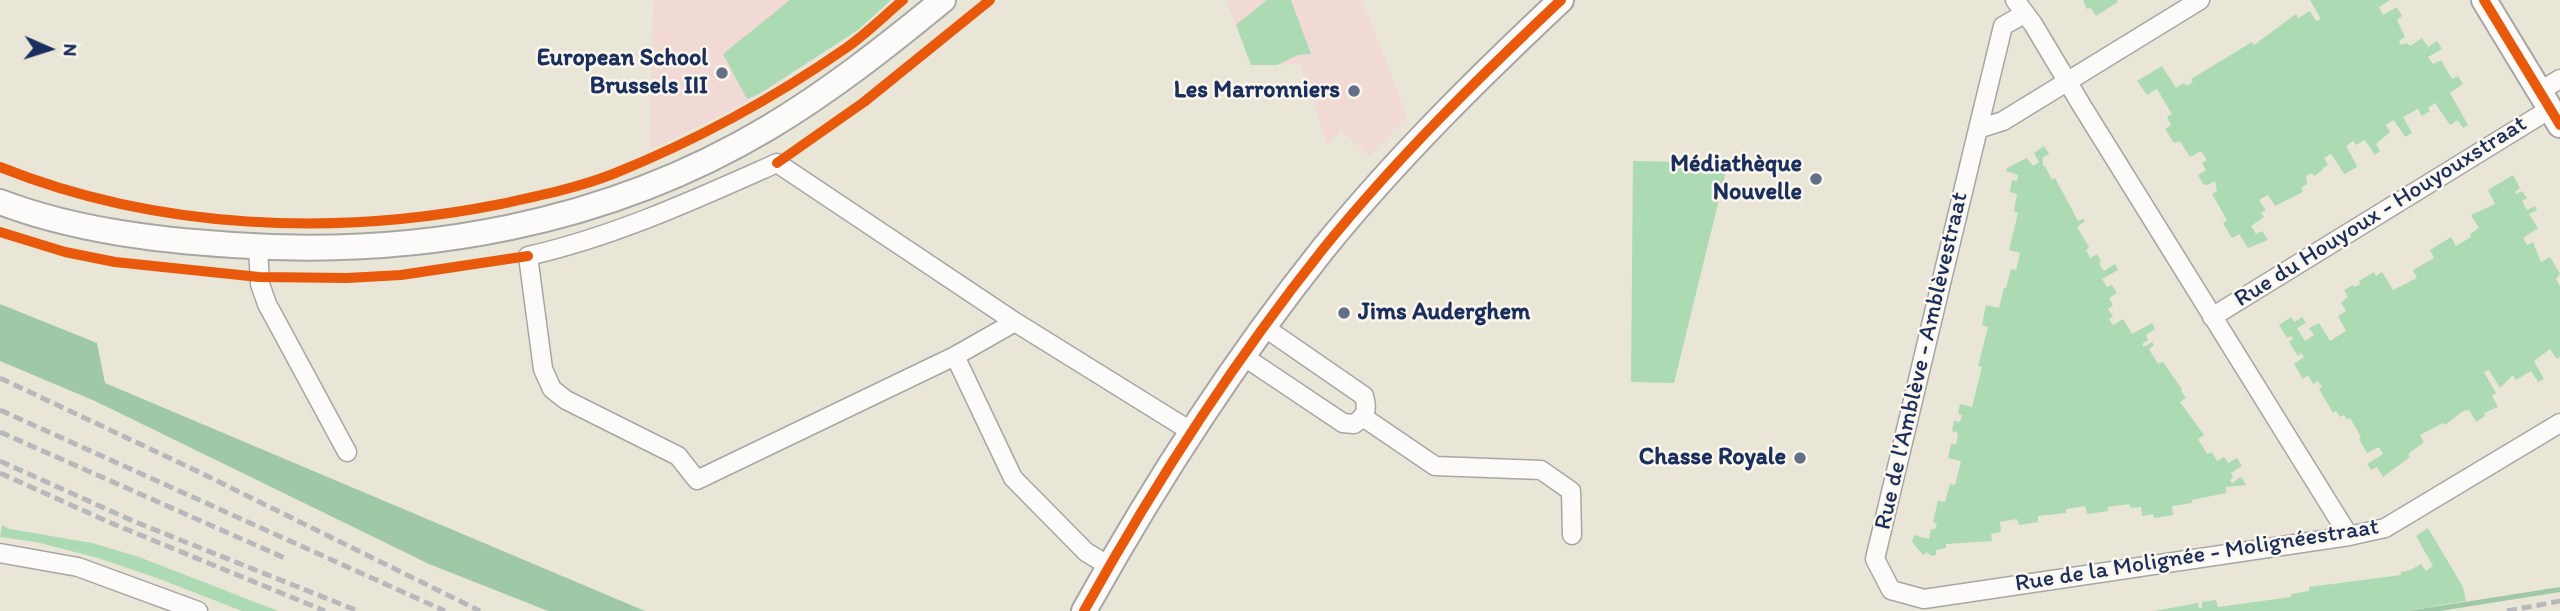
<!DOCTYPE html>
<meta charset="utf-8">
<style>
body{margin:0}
#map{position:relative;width:2560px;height:611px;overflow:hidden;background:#e9e6d8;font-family:Itim,sans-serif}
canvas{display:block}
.north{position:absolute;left:14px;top:14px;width:70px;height:70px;-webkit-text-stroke:5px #fbf7ec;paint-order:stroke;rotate:93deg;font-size:19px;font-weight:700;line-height:28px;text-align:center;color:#1b2f5e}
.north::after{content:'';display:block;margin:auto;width:24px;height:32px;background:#1b2f5e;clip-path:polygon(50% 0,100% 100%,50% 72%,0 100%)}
</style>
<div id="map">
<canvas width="2560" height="611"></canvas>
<div class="north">N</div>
</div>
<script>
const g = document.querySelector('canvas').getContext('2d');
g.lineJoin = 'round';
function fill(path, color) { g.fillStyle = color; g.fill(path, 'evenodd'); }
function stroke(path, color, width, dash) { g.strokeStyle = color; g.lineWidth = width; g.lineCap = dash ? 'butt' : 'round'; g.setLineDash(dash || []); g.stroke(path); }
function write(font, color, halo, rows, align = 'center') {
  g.font = font + ' Itim,sans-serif'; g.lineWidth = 5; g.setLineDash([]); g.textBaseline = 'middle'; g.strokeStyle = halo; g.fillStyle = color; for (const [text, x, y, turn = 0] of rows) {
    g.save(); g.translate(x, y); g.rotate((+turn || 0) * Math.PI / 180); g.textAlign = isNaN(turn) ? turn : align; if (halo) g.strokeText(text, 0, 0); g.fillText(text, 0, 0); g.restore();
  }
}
fill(new Path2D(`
 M653,0H889L831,47L768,89L724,114L650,150Z
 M1226,0H1362L1407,117L1369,156L1341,129L1328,146L1301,64L1251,65Z`), '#f1d9d6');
fill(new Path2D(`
 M790,0H891L858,30L759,94L747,99L723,54Z
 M1267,0H1291L1311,54L1298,55L1277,65H1251L1236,25Z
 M2085,0H2117L2118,2L2096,16L2091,8L2087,9L2083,1Z
 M2310,0H2390L2379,7L2383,15L2397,7L2402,16L2397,20L2405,37L2399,41L2401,45L2407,43L2410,46L2422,38L2428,47L2437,41L2442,49L2428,57L2433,64L2441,60L2452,79L2458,76L2463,84L2450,93L2468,125L2463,128L2458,120L2450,125L2435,103L2428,108L2430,111L2422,116L2418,109L2403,117L2412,133L2405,137L2394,120L2386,125L2390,132L2376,144L2380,151L2375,155L2365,140L2356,145L2353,141L2346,146L2356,164L2357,167L2345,174L2343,172L2331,154L2324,158L2328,165L2322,168L2323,170L2314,176L2312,173L2306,176L2307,184L2301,188L2303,192L2275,206L2268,195L2259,200L2266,210L2261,213L2264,217L2251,226L2256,234L2262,231L2268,240L2248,248L2239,234L2232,238L2223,223L2227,220L2212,194L2217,191L2215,181L2207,185L2203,184L2198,175L2206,170L2202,163L2207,160L2201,151L2190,157L2180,141L2174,143L2165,129L2171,125L2167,117L2172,114L2157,89L2147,95L2137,81L2162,66L2176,88L2184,83L2187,86L2193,82L2191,79L2252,42L2254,45L2296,14L2298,18L2310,11L2316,21L2321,19Z
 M2044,146L2049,154L2043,157V166H2045L2052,180L2055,178L2078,221L2083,219L2085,221L2077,227L2089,247L2086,250L2090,258L2097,254L2101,261L2099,264L2104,271L2115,264L2118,270L2102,279L2107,287L2112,285L2117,293L2109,298L2113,305L2108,309L2113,316L2109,319L2113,325L2123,319L2132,334L2152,323L2155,329L2146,335L2148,340L2142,344L2144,347L2152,342L2154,345L2149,349L2158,364L2163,362L2182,389L2181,391L2186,398L2180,402L2204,435L2198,439L2207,454L2212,452L2217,461L2224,457L2228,463L2237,458L2242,466L2231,473L2233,477L2230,480L2232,483L2241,477L2246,485L2226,487V493L2192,500V503L2172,506L2173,515L2154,518L2153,514L2142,516L2141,507L2131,508L2129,504L2108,507V511L2087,514L2085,506L2066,509V513L2038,516V522L2019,525L2017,519L2000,522L2001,532L1991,534L1992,541L1946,544V548L1936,550V555L1931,556L1927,552L1923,555L1912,542L1914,535L1929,539L1931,529H1935L1937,524L1933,522L1938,501L1945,502L1950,484L1955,485L1961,461L1948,458L1951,444H1956L1958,433L1952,431L1954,421L1960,422L1962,415L1958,414L1960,404L1972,407L1982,367L1978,366L1988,327L1982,325L1986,305L1999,308L2004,288H2006L2011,269L2016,270L2020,253L2009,250L2018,213L2014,211L2017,194L2010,192L2012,180L2017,181L2018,175L2006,171L2007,168L2027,158L2033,166L2039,162L2034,153Z
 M1633,161L1728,163L1674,383L1631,382Z
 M2513,175L2520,188L2515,192L2516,194L2522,191L2527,198L2522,201L2527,210L2535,206L2537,210L2529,214L2538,228L2523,238L2527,245L2533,242L2541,262L2550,257L2560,274L2556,279L2560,286V357L2557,359L2550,349L2534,361L2544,379L2538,382L2531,371L2516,380L2513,375L2500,388L2489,370L2484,372L2496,393L2492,396L2498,407L2484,413L2485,416L2476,422L2469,410L2463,411L2445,425L2443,423L2420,435L2424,442L2408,454L2410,457L2383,477L2377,467L2371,470L2367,464L2383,454L2379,447L2367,453L2359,439L2361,437L2350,418L2347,420L2344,415L2340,417L2336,411L2333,413L2319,389L2322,387L2318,381L2313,384L2308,375L2303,379L2294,364L2304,357L2301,353L2298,356L2289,342L2293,339L2291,336L2287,338L2279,325L2291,317L2294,322L2302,317L2306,323L2297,328L2305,341L2314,335L2309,328L2319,323L2330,341L2346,331L2338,316L2346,311L2341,303L2348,297L2344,290L2353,285L2355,287L2360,284L2359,281L2374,272L2376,276L2382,272L2393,290L2417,278L2413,270L2434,258L2430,250L2451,237L2456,246L2471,237L2470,234L2479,228L2471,215L2495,204L2488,190Z
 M2,525L10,529L92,543L139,557L278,611H242L157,578L98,558L36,542L0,537Z
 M2428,528L2463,587L2466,601L2406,611H2154L2198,603L2199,608H2202V602L2216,600L2218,607L2291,597V594L2309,591V587L2401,575V572L2410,570L2421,564L2426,571L2433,566L2416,536Z`), '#acdab3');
fill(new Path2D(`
 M0,304L97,343L105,383L645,611H548L429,564L95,401L0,361Z
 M2560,587V592L2440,611H2407Z`), '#9fc9a6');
const street = new Path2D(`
 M2015,0L2033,24L2082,106L2349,536
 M2024,14L2003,26L1978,129L2003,121L2200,0
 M2540,91L2560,79
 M1978,129L1875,559L1891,590L1924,599L2349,536L2385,528L2560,423
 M258,247L260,284L267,304L347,452
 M2212,317L2550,109
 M1015,322L955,356L697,480L678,456L566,400L552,389L543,369L528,256C616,236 696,199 777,163L1015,322L1192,432
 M955,356L1013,478L1086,552L1109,566
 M1243,356L1343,423L1354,424C1366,416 1368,410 1364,396L1264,327
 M1363,417L1435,466L1541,470L1571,491L1572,535
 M0,553L78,567L198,611`);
const secondary = new Path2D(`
 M2484,0L2560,125
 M0,202C74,230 155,240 233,245C419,258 607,224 768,128C830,91 887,46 943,0
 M1084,611C1154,485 1233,362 1323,249C1395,160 1478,78 1561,0`);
stroke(street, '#a6a7a5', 21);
stroke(secondary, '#a6a7a5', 28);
stroke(street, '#fcfbf9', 18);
stroke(secondary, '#fcfbf9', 24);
stroke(new Path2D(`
 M0,378L197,471L480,611
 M0,410L445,611
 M0,432L287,559
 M0,461L133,521L358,611
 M0,473L111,523L325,611
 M2507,611L2560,601`), '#b6b8bb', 5, [10, 5]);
stroke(new Path2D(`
 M2484,0L2560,125
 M777,163L864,102L990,0
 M0,167C157,230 336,237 501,204C538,196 577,188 613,174C695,141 774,98 846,48C866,34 884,16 903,0
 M0,232L65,252L115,262L259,277L347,278L401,275L528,256
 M1084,611C1154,485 1233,362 1323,249C1395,160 1478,78 1561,0`), '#e8590c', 10);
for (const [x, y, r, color] of [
 [722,73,7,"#636f89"],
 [1354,91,7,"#636f89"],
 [1816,179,7,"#636f89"],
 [1344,313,7,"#636f89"],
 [1800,458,7,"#636f89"]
]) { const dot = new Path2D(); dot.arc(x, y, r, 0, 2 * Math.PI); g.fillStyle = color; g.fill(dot); stroke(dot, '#fbf7ec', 2.5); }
write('bold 24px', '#1b2f5e', '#fbf7ec', [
 ["European School",708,59],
 ["Brussels III",708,87],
 ["Les Marronniers",1340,91],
 ["Médiathèque",1802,165],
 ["Nouvelle",1802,193],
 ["Jims Auderghem",1358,313,"left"],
 ["Chasse Royale",1786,458]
], 'right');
write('24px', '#1b2f5e', '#fbf7ec', [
 ["Rue du Houyoux - Houyouxstraat",2381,212,-32],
 ["Rue de l'Amblève - Amblèvestraat",1922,361,-77],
 ["Rue de la Molignée - Molignéestraat",2197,556,-9]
]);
</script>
